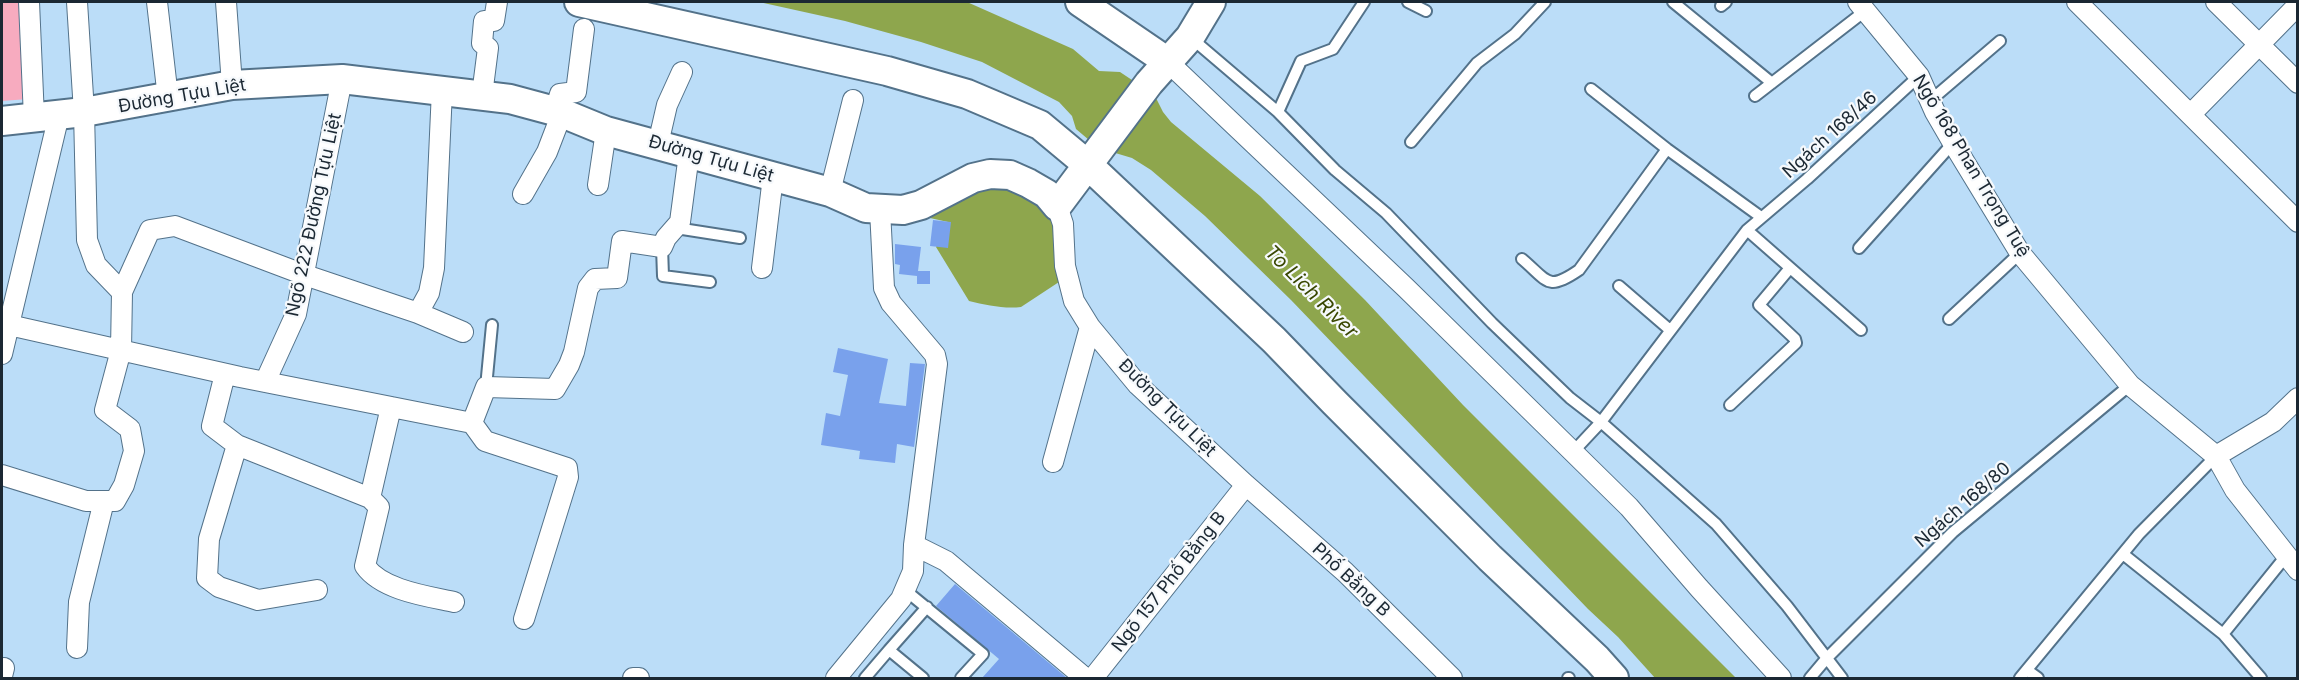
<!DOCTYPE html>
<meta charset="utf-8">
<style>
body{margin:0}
#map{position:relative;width:2299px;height:680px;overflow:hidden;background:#bbddf8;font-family:Inter,sans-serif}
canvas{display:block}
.frame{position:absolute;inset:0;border:3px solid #1b2833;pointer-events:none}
</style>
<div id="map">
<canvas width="2299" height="680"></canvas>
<div class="frame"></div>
</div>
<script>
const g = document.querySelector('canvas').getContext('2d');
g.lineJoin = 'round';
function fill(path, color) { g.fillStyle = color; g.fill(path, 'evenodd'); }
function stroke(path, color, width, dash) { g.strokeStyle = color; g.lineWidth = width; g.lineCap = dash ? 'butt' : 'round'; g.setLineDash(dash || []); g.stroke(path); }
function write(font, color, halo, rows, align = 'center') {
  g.font = font + ' Inter,sans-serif'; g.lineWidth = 4.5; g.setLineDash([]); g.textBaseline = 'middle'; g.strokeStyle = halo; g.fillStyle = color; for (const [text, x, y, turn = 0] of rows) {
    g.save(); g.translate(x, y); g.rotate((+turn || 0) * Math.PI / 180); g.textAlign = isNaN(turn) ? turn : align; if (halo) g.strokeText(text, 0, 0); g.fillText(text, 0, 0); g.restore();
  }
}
fill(new Path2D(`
 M2,2H20L28,99L2,101Z`), '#f7abbf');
fill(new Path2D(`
 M759,2H967L1073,49L1099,71L1120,72L1135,82L1155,96L1163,112L1171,122L1260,196L1365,300L1463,405L1736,678H1655L1618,637L1588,609L1291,300L1205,216L1151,170L1132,158L1112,152L1089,140L1076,129L1072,116L1059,102L982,62L921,42L845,21Z
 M991,175L1053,210L1059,282L1021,307C1004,309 986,305 969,301L936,247L948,222L930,218Z`), '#8ea64d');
fill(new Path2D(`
 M933,220L951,222L948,248L930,246Z
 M895,244L921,247L918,271H930V284H917V276L899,274L900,265L895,264Z
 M838,348L888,359L879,403L906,406L910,363L925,364L914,447L897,444L895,463L859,459L860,451L821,445L826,413L840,416L848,375L833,372Z
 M955,584L1067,678H982L999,659L936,606Z`), '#79a1ec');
const lane = new Path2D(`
 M1408,2L1426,11
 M1673,2L1772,83
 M1721,6L1726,2
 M1190,37L1278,112L1335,170L1386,213L1492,323L1570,398L1601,422L1716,524L1787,606L1842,678
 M1591,89L1667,149L1761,217
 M1755,96L1865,11
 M1931,100L2000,41
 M1278,112L1301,61L1333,49L1364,2
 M1411,142L1477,63L1515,34L1545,2
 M676,228L740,238
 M1747,230L1861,330
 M662,247L663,276L710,282
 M1859,248L1953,143
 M1522,259C1548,281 1547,292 1579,270L1667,149
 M1619,286L1670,330
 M1949,319L2020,253
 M486,387L492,325
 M1730,405L1796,343L1795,339L1759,305L1790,268
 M1572,453L1601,422L1747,230L1807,179L1919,76
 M2123,554L2223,634L2261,678
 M905,590L983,654L961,678
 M2223,634L2286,556
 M2027,670L2038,678
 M865,678L889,650
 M923,678L889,650L927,607
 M1568,678H1569
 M1810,678L1826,659L1953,532L2130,385
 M2020,678L2139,534L2216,456`);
const street = new Path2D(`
 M29,2L34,118
 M157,2L168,98
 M226,2L232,85
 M1858,2L1919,76L1935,112L1953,143L2020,253L2130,385L2216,456L2235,490L2298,570
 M2077,2L2298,222
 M2216,2L2298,83
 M1168,62L1406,288L1629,507L1699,588L1781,678
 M482,95L488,48L482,43L484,21H494L497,2
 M555,111L560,94L576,92L584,29
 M2191,114L2298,5
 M658,144L667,105L682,72
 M598,185L606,131
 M830,192L853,100
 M523,194L547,152L562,113
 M1057,206L1063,224L1065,266L1074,301L1090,327L1138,385L1246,485L1345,572L1452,678
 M762,268L773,177
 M122,292L150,230L175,226L305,275L418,313L463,332
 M418,313L429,293L434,268L442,90
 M9,325L240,377L472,423L485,441L567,468L568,477L524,619
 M2,354L59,115
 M225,374L212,426L237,445L370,498L379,507L365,566C382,590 426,596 454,602
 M265,382L296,314L342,79
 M472,423L486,387L555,389L569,365L574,352L588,288L595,279L617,278L622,241L662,247L666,238L680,222L689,154
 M237,445L209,539L207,578L219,587L258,600L317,590
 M2216,456L2273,422L2298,398
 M1053,462L1090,327
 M2,475L86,501H115L124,485L134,451L130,429L105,410L121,350L122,292L96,265L87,240L84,112L77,2
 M370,498L391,407
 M914,545L946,561L1085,678
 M77,648L79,602L104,501
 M2,676L4,668
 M633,678H639
 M836,678L901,599L913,571L914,545L937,364L935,355L891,303L884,288L880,210
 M1093,678L1246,485`);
const secondary = new Path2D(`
 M579,2L887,71L967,94L1040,125L1088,165L1274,340L1334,402L1490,558L1597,659L1614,678
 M1080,2L1168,62
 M2,121L84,112L232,85L342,79L510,99L562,113L606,131L830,192L866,208L903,210L921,205L973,178L990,174L1010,175L1028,183L1047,194L1057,206L1149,83L1190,37L1211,2`);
stroke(lane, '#53728a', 14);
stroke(street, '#53728a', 22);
stroke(secondary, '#53728a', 32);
stroke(lane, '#fff', 10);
stroke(street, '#fff', 20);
stroke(secondary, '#fff', 28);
write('18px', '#1b2833', '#f6f9fc', [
 ["Đường Tựu Liệt",182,96,-10],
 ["Ngách 168/46",1830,135,-42],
 ["Đường Tựu Liệt",711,159,16],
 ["Ngõ 168 Phan Trọng Tuệ",1971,166,59],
 ["Ngõ 222 Đường Tựu Liệt",314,215,-78],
 ["Đường Tựu Liệt",1167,408,45],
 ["Ngách 168/80",1963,505,-41],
 ["Phố Bằng B",1351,580,43],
 ["Ngõ 157 Phố Bằng B",1169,582,-52]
]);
write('italic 20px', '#394702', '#f6f9fc', [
 ["To Lich River",1311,292,45]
]);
</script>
